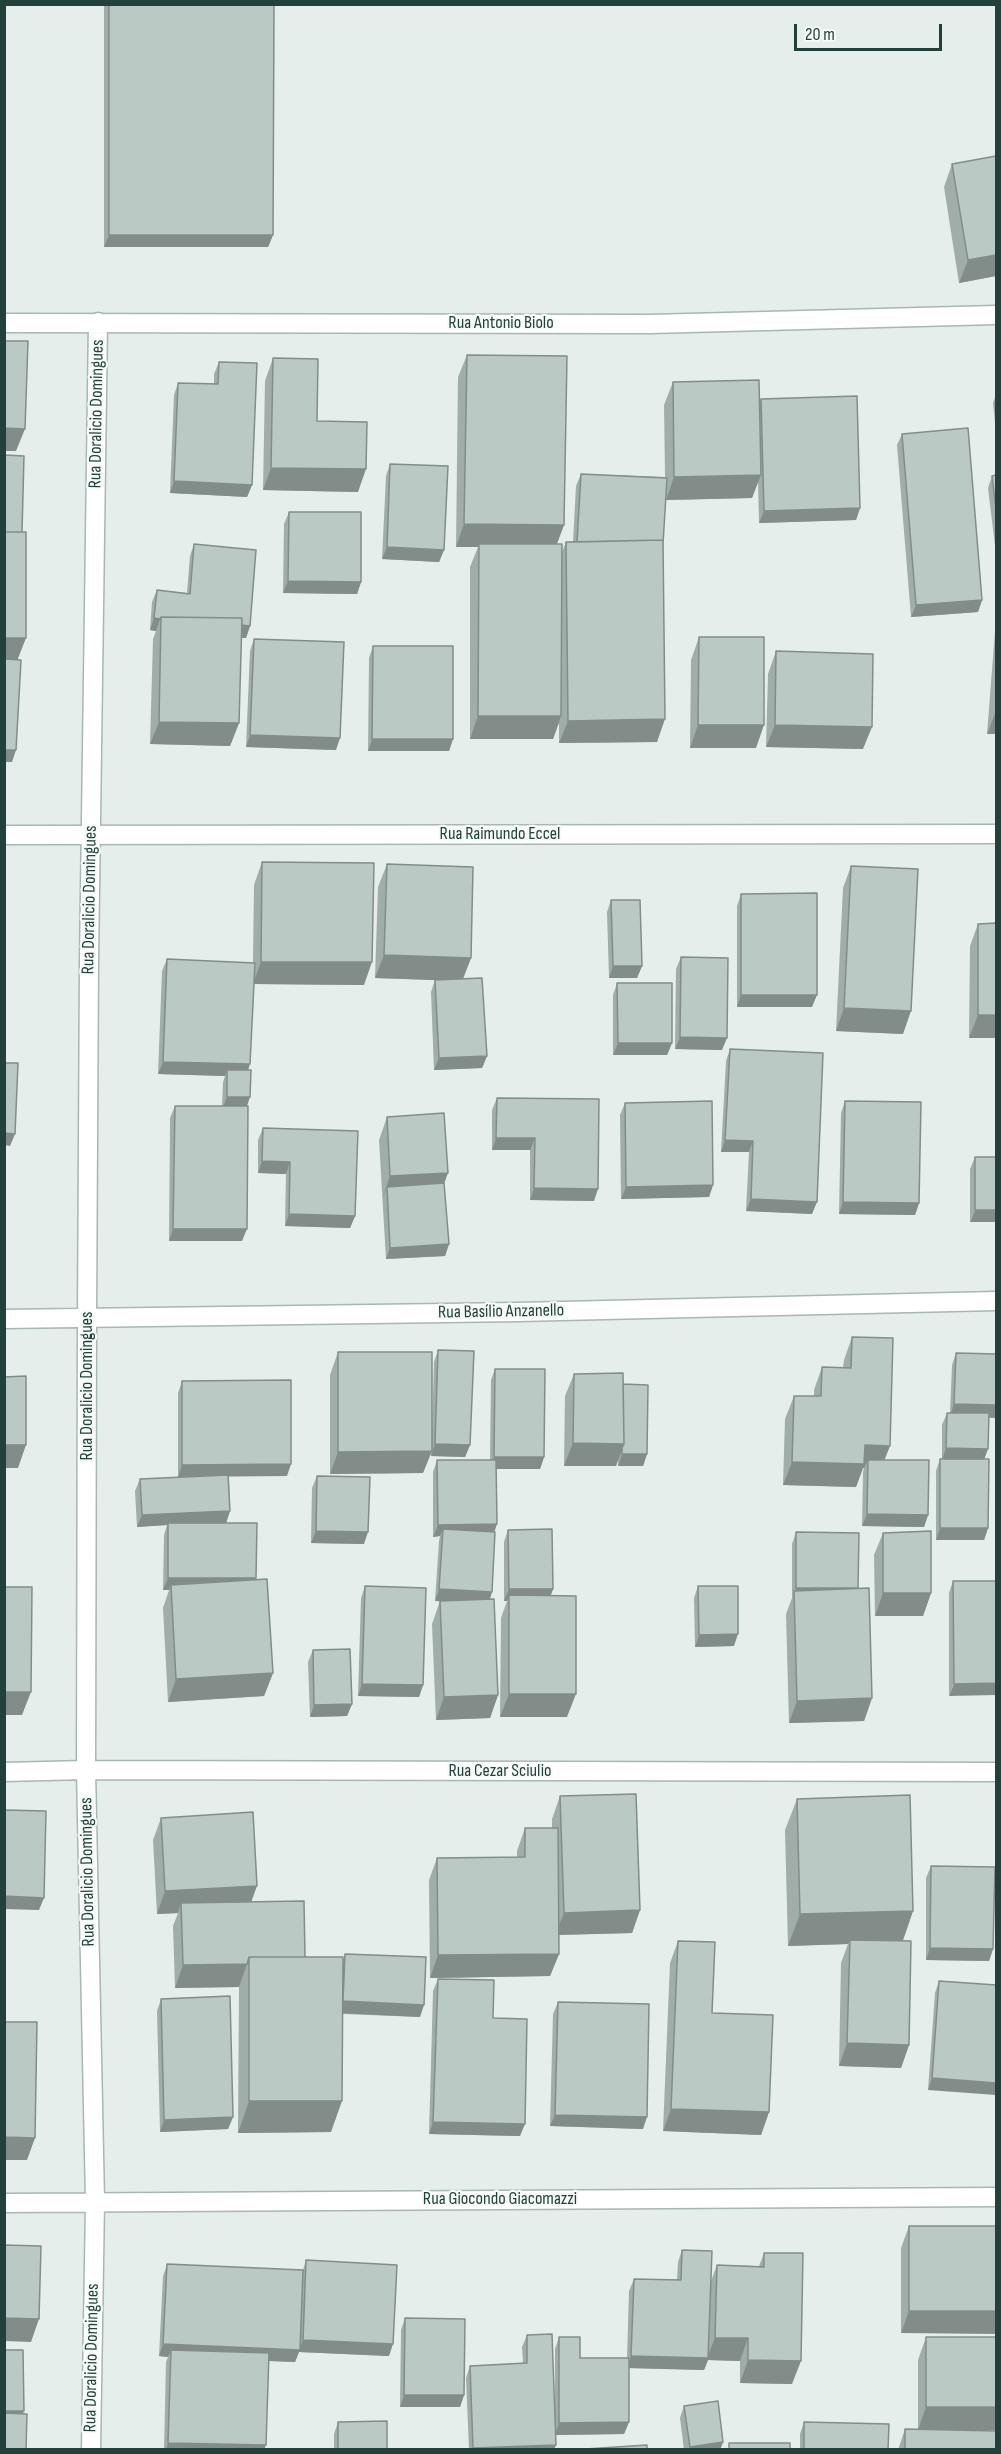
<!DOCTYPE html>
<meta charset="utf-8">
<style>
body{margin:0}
#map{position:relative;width:1001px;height:2454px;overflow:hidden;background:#e5eeeb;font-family:"Sofia Sans Condensed",sans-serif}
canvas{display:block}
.frame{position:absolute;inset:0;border:6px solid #23413b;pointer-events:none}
.scale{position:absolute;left:794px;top:24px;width:148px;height:27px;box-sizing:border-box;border:3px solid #23413b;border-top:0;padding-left:8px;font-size:18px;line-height:21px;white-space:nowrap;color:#23413b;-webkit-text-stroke:4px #f6faf8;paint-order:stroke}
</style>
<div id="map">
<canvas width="1001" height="2454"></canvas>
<div class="frame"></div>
<div class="scale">20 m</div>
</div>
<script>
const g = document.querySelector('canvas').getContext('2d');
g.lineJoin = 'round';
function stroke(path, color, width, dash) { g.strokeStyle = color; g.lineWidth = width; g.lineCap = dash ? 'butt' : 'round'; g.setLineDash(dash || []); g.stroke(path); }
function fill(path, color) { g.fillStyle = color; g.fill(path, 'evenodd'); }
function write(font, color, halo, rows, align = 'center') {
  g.font = font + ' "Sofia Sans Condensed",sans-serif'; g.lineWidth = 4.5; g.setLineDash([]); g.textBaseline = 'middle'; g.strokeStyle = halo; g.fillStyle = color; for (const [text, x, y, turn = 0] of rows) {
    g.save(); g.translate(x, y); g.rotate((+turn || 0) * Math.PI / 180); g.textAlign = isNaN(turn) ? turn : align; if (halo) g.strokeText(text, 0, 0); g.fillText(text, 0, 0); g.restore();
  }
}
const minor = new Path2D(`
 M4,323L650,324L996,315
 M4,835L996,834
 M4,1319L518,1312L996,1301
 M4,1772L86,1770L996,1772
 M4,2203L996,2197
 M91,2450L95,2201L86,1770L87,1318L89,962L98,322`);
stroke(minor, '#a7b7b3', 21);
stroke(minor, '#fff', 18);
fill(new Path2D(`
 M104,4H274L273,235L268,247H104Z
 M952,164L996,276L959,283L944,187Z
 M467,355L564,525L557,544L562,552L566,542H573L576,486L581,474L665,477L664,405L673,382L759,405L761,399L860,508L856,520L759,523L758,481L752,498L666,500L663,544L657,742L559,743V723L553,739H470V567L478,547H456L458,377Z
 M273,358L317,421L358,492L263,490L265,381Z
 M219,362L252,485L247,497L170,493L174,395L178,383L214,384V374Z
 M996,394V433L993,403Z
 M902,434L982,600L978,612L911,617L897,445Z
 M390,464L444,550L439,562L382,559L386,476Z
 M996,475V554L988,488L992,476Z
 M289,512L361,582L357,594L283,593L284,524Z
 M194,544L250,626L246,638H241L239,723L230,746L150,744L153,639L156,631L150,630L152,602L157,590L187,593L190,556Z
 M996,618V734H987Z
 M699,637L756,748H690L691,660Z
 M254,639L336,750L246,747L250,651Z
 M373,646L453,739L449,751H368L369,658Z
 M776,651L863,749L766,747L768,674Z
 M262,862L364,985L254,984L248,1070L242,1241H169L170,1118L175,1106H222L223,1082L225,1076L158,1074L162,971L167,959L253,963L254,885Z
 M387,864L471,958L463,979L487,1056L482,1068L434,1070L431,992L435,980H436L375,978L378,887Z
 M851,866L903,1034L836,1031L843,888Z
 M741,894L812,1007H737V906Z
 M611,900L642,966L637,978H609L607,912Z
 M996,923V1038H969L970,946L978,924Z
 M681,957L722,1050L675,1049L676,969Z
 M617,983L672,1043L667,1055H613V995Z
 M730,1049L812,1214L746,1211L749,1152H721L726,1061Z
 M497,1098L594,1201L530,1200V1150H492V1110Z
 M845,1101L919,1203L915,1215L839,1214L841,1113Z
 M625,1103L713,1185L709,1197L621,1199L620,1115Z
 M387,1117L444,1184L449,1244L445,1256L386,1259L379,1140Z
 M263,1128L355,1216L350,1228L285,1226L286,1174L258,1173V1140Z
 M975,1157H996L970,1222V1169Z
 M852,1337L885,1460L928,1515L924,1527L862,1526L863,1472L864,1468H863L856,1487L783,1485L785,1419L794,1396H814V1390L822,1367L843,1368L844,1360Z
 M438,1350L470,1445L465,1457L431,1456V1452L423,1473L330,1474V1375L338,1352L432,1431L434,1362Z
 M956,1353L996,1418L989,1417L984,1459L988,1528L984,1540H936V1471L940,1459H942V1425L947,1413H950L952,1365Z
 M495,1369L544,1457L540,1469H496L492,1592L490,1599L498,1695L490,1718L436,1720L432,1624L440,1601H435L439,1541L440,1536L433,1537V1472L437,1460H490L491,1380Z
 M574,1374L623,1384L647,1454L643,1466H618V1460L616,1466H564L565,1396Z
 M182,1381L287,1476H229L230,1511L226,1523L256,1580L273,1673L264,1696L168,1702L163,1608L169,1590H163L164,1535L167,1525L137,1527L135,1491L140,1479L178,1477V1393Z
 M317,1476L364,1544L311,1543L312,1488Z
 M508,1530L553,1589L550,1596L567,1717H500L501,1618L507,1601H504V1542Z
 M796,1532L858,1589L872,1698L864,1721L789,1723L786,1614L792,1598V1544Z
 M883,1533L931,1593L923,1616H875L874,1555Z
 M953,1581H996L949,1696V1593Z
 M365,1586L423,1685L419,1697L358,1696L361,1598Z
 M698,1586L734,1646L695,1647L694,1598Z
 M313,1650L352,1704L347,1716L310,1717L308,1662Z
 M560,1796L640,1910L632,1933L559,1935V1954L550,1976L430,1978L429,1880L437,1858L517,1857V1851L525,1828H552V1819Z
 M797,1799L913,1911L903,1940L909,2045L901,2068L839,2066L841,1963L848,1944L788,1946L785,1830Z
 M161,1818L251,1902L305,1957L343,1960L345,1954L420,2017L343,2014L331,2132L238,2133L239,1987L175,1988L173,1926L178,1913L157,1914L153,1840Z
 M931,1866L993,1949L989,1961L926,1960V1878Z
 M678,1941L712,2013L769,2112L761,2135L663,2131L670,1963Z
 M438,1979L493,2018L520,2136L429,2134L433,1991Z
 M939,1981L996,1985L928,2090L935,1993Z
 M161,1999L233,2117L228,2129L160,2132L157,2011Z
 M558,2002L643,2129L550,2126L553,2014Z
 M909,2226H996L901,2333V2248Z
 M682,2250L711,2281L717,2265L759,2266L764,2253L792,2384L740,2383V2361L708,2360L704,2370L629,2368V2422L624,2434L556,2435L554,2450H469L466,2378L470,2366L523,2363L522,2347L527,2335L555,2405V2349L559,2337L580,2358H627L629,2291L634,2279L677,2280L678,2262Z
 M306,2260L389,2356L299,2352L295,2362L269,2361L264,2450H164L166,2362L168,2357L159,2356L163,2276L167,2264L303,2270Z
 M405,2318L464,2395L460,2407H400L401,2330Z
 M926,2337H996V2430H970L996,2450H898L905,2429H918V2360Z
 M684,2406L723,2442L720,2450H684L680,2418Z
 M338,2422L387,2450H334V2434Z
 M804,2422L888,2450H800V2434Z`), '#a0ada9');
fill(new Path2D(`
 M109,235H273L268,247H104Z
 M996,255V276L959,283L968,260Z
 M4,428L25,429L16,451H4Z
 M271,468L366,469L358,492L263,490Z
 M761,475L752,498L666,500L674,477Z
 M174,481L252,485L247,497L170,493Z
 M860,508L856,520L759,523L764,511Z
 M464,524L564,525L555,548L479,544L478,547H456Z
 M387,547L444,550L439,562L382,559Z
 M288,581L361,582L357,594L283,593Z
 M982,600L978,612L911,617L916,605Z
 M154,618L160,619L156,631L150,630Z
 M161,619L250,626L246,638L161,631Z
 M4,638H26L17,661H4Z
 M996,711V734H987Z
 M478,716H561L553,739H470Z
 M665,719L657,742L559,743L568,721Z
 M159,722L239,723L230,746L150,744Z
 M698,725H764L756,748H690Z
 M775,725L872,727L863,749L766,747Z
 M250,735L340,738L336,750L246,747Z
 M372,739H453L449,751H368Z
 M4,750H16L12,762H4Z
 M384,955L471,958L462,981L375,978Z
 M261,962H372L364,985L253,984Z
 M613,966H642L637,978H609Z
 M741,995H817L812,1007H737Z
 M844,1008L911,1011L903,1034L836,1031Z
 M978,1015H996V1038H969Z
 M680,1037L727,1038L722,1050L675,1049Z
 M618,1043H672L667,1055H613Z
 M487,1056L482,1068L434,1070L439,1058Z
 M163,1062L250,1064L246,1076L227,1070L225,1076L158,1074Z
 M227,1097H250L246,1109H222Z
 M4,1133L15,1134L10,1146L4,1145Z
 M496,1138H535L530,1150H492Z
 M725,1140L753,1141L749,1152H721Z
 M262,1161L290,1162L286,1174L258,1173Z
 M448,1173L440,1195L387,1187L382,1199L390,1176Z
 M713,1185L709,1197L621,1199L626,1187Z
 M534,1188L598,1189L594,1201L530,1200Z
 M751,1199L817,1202L812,1214L746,1211Z
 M843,1202L919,1203L915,1215L839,1214Z
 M975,1210H996V1222H970Z
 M289,1214L355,1216L350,1228L285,1226Z
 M173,1229H247L242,1241H169Z
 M449,1244L445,1256L386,1259L390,1248Z
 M954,1404L996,1405V1418L950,1416Z
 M573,1443L624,1444L616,1466H564Z
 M435,1444L470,1445L465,1457L431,1456Z
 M4,1445H26L18,1468H4Z
 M865,1445L890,1446L881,1469L868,1460L864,1468H863L856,1487L783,1485L792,1462Z
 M946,1448L988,1449L984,1460H942Z
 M432,1451L423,1473L330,1474L338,1452Z
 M622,1454H647L643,1466H618Z
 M494,1457H544L540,1469H490Z
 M291,1464L287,1476L178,1477L182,1465Z
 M230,1511L226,1523H168L167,1525L137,1527L142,1515Z
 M867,1514L928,1515L924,1527L862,1526Z
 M497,1524L493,1536L443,1529L440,1536L433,1537L438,1525Z
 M940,1528H988L984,1540H936Z
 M316,1531L368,1532L364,1544L311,1543Z
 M168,1578H256L252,1590L171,1585L169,1590H163Z
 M796,1588H858L794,1593Z
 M439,1589L492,1592L488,1604L435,1601Z
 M509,1589H553L549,1601L509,1595L507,1601H504Z
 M883,1593H931L923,1616H875Z
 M738,1634L734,1646L695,1647L699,1635Z
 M273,1673L264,1696L168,1702L176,1679Z
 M996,1683V1695L949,1696L954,1684Z
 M362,1684L423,1685L419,1697L358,1696Z
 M4,1692H31L22,1715H4Z
 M509,1694H576L567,1717H500Z
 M498,1695L490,1718L436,1720L444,1697Z
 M872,1698L864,1721L789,1723L797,1701Z
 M352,1704L347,1716L310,1717L314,1705Z
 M257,1886L249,1908L181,1903L178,1913L157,1914L165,1891Z
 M4,1896L44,1898L39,1910L4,1909Z
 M640,1910L632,1933L555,1935L564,1913Z
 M913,1911L902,1943L850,1940L848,1944L788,1946L800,1914Z
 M930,1948L993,1949L989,1961L926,1960Z
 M559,1954L550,1976L430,1978L438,1955Z
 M247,1964L239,1987L175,1988L183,1965Z
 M343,2001L424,2005L420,2017L338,2013Z
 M847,2043L909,2045L901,2068L839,2066Z
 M932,2078L996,2083V2095L928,2090Z
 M249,2101H342L331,2132L238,2133Z
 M671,2109L769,2112L761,2135L663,2131Z
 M555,2115L647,2117L643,2129L550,2126Z
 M233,2117L228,2129L160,2132L164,2120Z
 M433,2122L525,2124L520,2136L429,2134Z
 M4,2137L35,2138L27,2160H4Z
 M909,2311H996V2334L901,2333Z
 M4,2318L39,2319L31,2342L4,2341Z
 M715,2338H748L740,2361L708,2360L704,2370L627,2368L631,2356L707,2358Z
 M303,2340L393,2344L389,2356L299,2352L295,2362L171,2357V2350L168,2357L159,2356L163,2344L299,2350Z
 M748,2360L801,2361L792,2384L740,2383Z
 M404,2395H464L460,2407H400Z
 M926,2407H996V2430H918Z
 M4,2411H24L19,2423H4Z
 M629,2422L624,2434L555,2435L559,2423Z
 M723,2442L720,2450H689L690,2447Z
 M168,2443L266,2445L264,2450H169V2448L168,2450H166Z
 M556,2445L554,2450H473V2448Z`), '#828d89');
const building = new Path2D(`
 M109,4H274L273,235H109Z
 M996,156V255L968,260L952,164Z
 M4,341H28L25,429L4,428Z
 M467,355L567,356L564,525L464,524Z
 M273,358L318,359L317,421L367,422L366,469L271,468Z
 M219,362L257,363L252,485L174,481L178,383L218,384Z
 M759,380L761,475L674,477L673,382Z
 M857,396L860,508L764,511L761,399Z
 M968,428L982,600L916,605L902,434Z
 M4,455L24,456L22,532H4Z
 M390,464L448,466L444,550L387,547Z
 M581,474L667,478L663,544V540L577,542Z
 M996,475V509L992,476Z
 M289,512H361V582L288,581Z
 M4,532H26V638H4Z
 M663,540L665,719L568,721L566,542Z
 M194,544L256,550L250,626L242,625V618L161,617V619L154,618L157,590L190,594Z
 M479,544H562L561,716H478Z
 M161,617L242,618L239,723L159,722Z
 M699,637H764V725H698Z
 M254,639L344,642L340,738L250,735Z
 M373,646H453V739H372Z
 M776,651L873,654L872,727L775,725Z
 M4,659L21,660L16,750H4Z
 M262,862L374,863L372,962H261Z
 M387,864L473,867L471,958L384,955Z
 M851,866L918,869L911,1011L844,1008Z
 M817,893V995H741V894Z
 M611,900H640L642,966H613Z
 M996,923V1015H978V924Z
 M681,957L728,958L727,1038L680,1037Z
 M167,959L255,963L250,1064L163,1062Z
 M482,978L487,1056L439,1058L435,980Z
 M617,983H672V1043H618Z
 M730,1049L823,1053L817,1202L751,1199L753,1141L725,1140Z
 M4,1063H18L15,1134L4,1133Z
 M227,1070H251L250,1097H227Z
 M497,1098L599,1099L598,1189L534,1188L535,1138H496Z
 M712,1101L713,1185L626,1187L625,1103Z
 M845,1101L921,1102L919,1203L843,1202Z
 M175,1106H248L247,1229H173Z
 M444,1113L448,1173L390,1176L387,1117Z
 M263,1128L358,1131L355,1216L289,1214L290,1162L262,1161Z
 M975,1157H996V1210H975Z
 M444,1183L449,1244L390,1248L387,1187Z
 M852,1337L893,1338L890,1446L865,1445L864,1464L792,1462L794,1396H821L822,1367L851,1368Z
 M438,1350L474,1351L470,1445L435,1444Z
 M338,1352H432V1451L338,1452Z
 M956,1353L996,1354V1405L954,1404Z
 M495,1369H545L544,1457H494Z
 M623,1373L624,1444L573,1443L574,1374Z
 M26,1376V1445H4V1377Z
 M291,1380V1464L182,1465V1381Z
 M623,1384L648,1385L647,1454H622V1448L624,1444Z
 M947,1413H989L988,1449L946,1448Z
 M940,1459H989L988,1528H940Z
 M437,1460H496L497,1524L438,1525Z
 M868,1460H929L928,1515L867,1514Z
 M228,1475L230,1511L142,1515L140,1479Z
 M317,1476L370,1477L368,1532L316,1531Z
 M168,1523H257L256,1578H168Z
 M443,1529L495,1532L492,1592L439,1589Z
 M552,1529L553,1589H509L508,1530Z
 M931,1531V1593H883V1533Z
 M796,1532L859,1533L858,1588H796Z
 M267,1579L273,1673L176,1679L171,1585Z
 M953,1581H996V1683L954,1684Z
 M365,1586L426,1588L423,1685L362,1684Z
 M698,1586H738V1634L699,1635Z
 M4,1587H32L31,1692H4Z
 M869,1588L872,1698L797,1701L794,1591Z
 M509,1595L576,1596V1694H509Z
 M494,1599L498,1695L444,1697L440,1601Z
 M350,1649L352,1704L314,1705L313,1650Z
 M636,1794L640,1910L564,1913L560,1796Z
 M910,1795L913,1911L800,1914L797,1799Z
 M4,1810L46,1811L44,1898L4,1896Z
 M253,1812L257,1886L165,1891L161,1818Z
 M525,1828H558L559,1954L438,1955L437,1858L525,1857Z
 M931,1866L995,1867L993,1949L930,1948Z
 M304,1901L305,1957H249L247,1964L183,1965L181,1903Z
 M850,1940L911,1941L909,2045L847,2043Z
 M678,1941L715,1942L712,2013L773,2015L769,2112L671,2109Z
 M345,1954L426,1957L424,2005L343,2001Z
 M249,1957H343L342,2101H249Z
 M438,1979L494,1980L493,2018L527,2019L525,2124L433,2122Z
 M939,1981L996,1985V2083L932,2078Z
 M230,1996L233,2117L164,2120L161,1999Z
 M558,2002L649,2004L647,2117L555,2115Z
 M4,2022H37L35,2138L4,2137Z
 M909,2226H996V2311H909Z
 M4,2245L41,2246L39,2319L4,2318Z
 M682,2250L712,2251L708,2358L631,2356L634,2279L681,2280Z
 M764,2253H803L801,2361L748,2360V2338H715L717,2265L764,2267Z
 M306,2260L397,2265L393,2344L303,2340Z
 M167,2264L303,2270L300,2350L163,2344Z
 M405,2318L465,2319L464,2395H404Z
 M552,2334L556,2445L473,2448L470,2366L527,2363V2335Z
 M559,2337H580V2358H629V2422L559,2423Z
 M926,2337H996V2407H926Z
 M4,2350H23L24,2411H4Z
 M171,2350L269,2353L266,2445L168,2443Z
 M718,2401L723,2442L690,2447L684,2406Z
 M4,2413L27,2414L26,2450H4Z
 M387,2421V2450H338V2422Z
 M804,2422L889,2424L888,2450H804Z
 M905,2429L996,2431V2450H905Z
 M729,2443H790V2450H729Z
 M647,2445V2450H570Z
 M169,2448H261V2450H169Z`);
fill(building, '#bac9c4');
stroke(building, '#828d89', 1.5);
write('18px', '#23413b', '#f6faf8', [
 ["Rua Antonio Biolo",501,323],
 ["Rua Doralicio Domingues",97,414,-89],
 ["Rua Raimundo Eccel",500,834],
 ["Rua Doralicio Domingues",90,900,-89],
 ["Rua Basílio Anzanello",501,1312,-1],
 ["Rua Doralicio Domingues",87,1386,-90],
 ["Rua Cezar Sciulio",500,1771],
 ["Rua Doralicio Domingues",88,1872,-91],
 ["Rua Giocondo Giacomazzi",500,2199],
 ["Rua Doralicio Domingues",92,2358,-89]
]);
</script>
